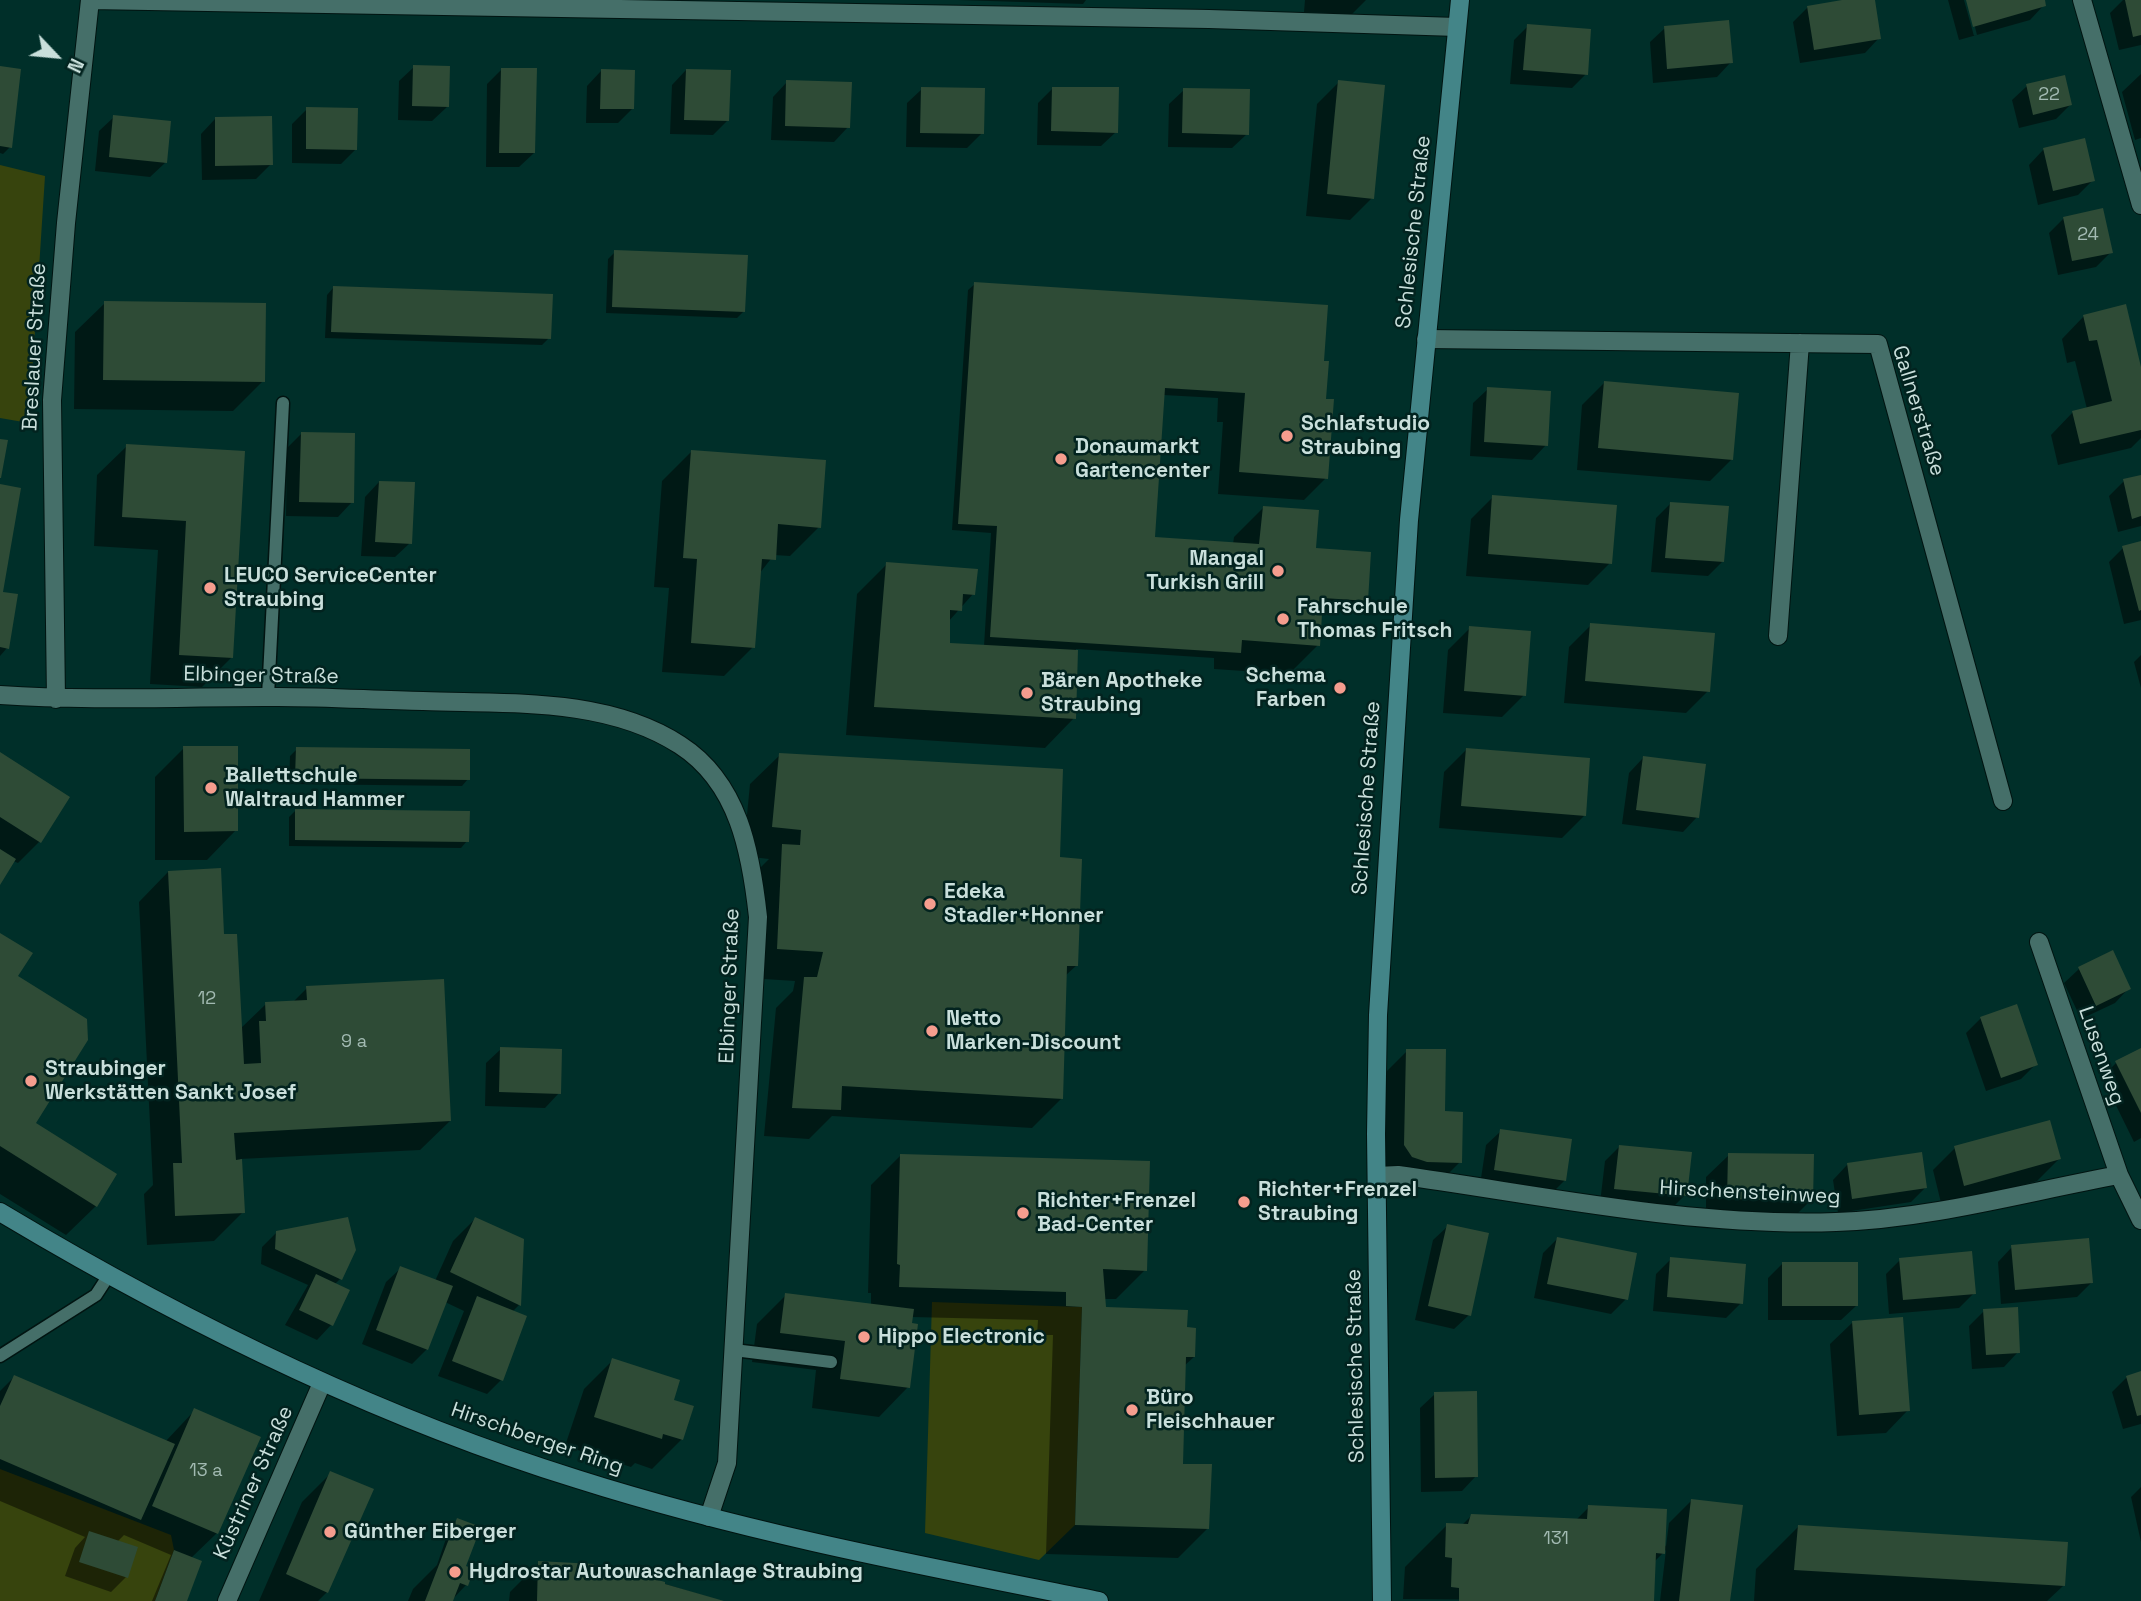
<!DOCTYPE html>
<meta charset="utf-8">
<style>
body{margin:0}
#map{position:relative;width:2141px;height:1601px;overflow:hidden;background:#002f29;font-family:"Space Grotesk",sans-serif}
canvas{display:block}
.north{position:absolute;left:21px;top:21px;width:70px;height:70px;-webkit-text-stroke:5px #02231f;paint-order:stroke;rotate:116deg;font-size:19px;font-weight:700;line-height:28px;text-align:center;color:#c9dfdb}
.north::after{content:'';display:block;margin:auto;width:24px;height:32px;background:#c9dfdb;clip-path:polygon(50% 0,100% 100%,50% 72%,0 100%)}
</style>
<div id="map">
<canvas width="2141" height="1601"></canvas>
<div class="north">N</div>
</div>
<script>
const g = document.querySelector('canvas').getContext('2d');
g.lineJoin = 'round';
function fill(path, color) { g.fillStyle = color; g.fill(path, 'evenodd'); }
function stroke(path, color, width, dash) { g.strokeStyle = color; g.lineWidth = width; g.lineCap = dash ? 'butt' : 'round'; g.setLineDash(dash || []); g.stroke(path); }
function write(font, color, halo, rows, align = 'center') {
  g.font = font + ' "Space Grotesk",sans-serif'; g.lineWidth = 5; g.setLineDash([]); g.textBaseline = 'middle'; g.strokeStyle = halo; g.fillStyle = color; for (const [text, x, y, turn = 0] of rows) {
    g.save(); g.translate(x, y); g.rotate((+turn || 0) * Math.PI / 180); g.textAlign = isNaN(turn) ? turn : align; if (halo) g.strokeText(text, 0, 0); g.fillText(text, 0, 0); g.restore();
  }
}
fill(new Path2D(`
 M0,165L45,176L29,423L0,418Z
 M932,1302L1082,1307L1075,1525L1039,1560L925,1533Z
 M0,1469L171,1535L174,1550L155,1601H0Z`), '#37440d');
fill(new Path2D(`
 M958,0H1086L1083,4Z
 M1305,0H1366L1352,14L1304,12Z
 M1852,0H1873L1879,38L1865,53L1800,63L1793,22L1808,7Z
 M1948,0H1964L1974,36L1977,35L1968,0H2043L2044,5L2030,20L1959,40Z
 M2123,0H2141V45L2119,50L2110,13Z
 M1528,26L1586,74L1572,88L1510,84L1514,40Z
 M1665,28L1731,62L1717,77L1653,83L1650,42Z
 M414,67L447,107L432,121L398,120L399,81Z
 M0,68L10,147L3,154L0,153Z
 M502,69L534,153L519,167H486L487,84Z
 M686,70L727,121L713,135L670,134L672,85Z
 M601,71L632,109L618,123H586L587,86Z
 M2141,74V138L2135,140L2122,92Z
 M787,82L848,127L834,142L771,140L773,97Z
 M1339,82L1372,198L1350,220L1306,216L1317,104Z
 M2027,86L2070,105L2056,119L2019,128L2012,100Z
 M1053,88L1116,132L1101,146L1037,145L1038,103Z
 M922,89L982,133L967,148L906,147L907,103Z
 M1184,90L1247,134L1232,148L1168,147L1169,104Z
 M307,109L356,149L341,164L292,163V124Z
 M114,117L165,163L150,177L95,171L99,131Z
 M215,119L271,164L256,179L202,180L201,134Z
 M2084,140L2093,180L2078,195L2038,205L2029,165L2043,150Z
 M2064,218L2111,252L2096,267L2058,275L2049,233Z
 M615,252L744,311L737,318L606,313L608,259Z
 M975,284L1322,362L1326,478L1304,500L1218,494L1223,422H1217L1218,398L1163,395L1153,538L1233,544L1234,537L1263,508L1314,547L1366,601L1359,607L1321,605L1318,645L1289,674L1214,669V658L1076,649L1074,718L1045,748L846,735L857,594L887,564L973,594L948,622V644L984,646L991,533L952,530L968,290Z
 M333,288L549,338L542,345L325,338L327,295Z
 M105,303L263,381L233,411L74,409L75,332Z
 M2084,316L2141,375V438L2131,448L2058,465L2051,435L2073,412L2087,409L2075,361L2067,363L2062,339Z
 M1604,383L1732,459L1710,481L1577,470L1582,405Z
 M1488,389L1546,445L1532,460L1470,456L1473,403Z
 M301,434L352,502L338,517L286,516L287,448Z
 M127,446L244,452L231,658L202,687L150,684L158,550L94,546L97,475Z
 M692,451L819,527L790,556L774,555L759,574L753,647L724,676L662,672L669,588L654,587L662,481Z
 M2141,477V526L2118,532L2109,496L2124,481Z
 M379,482L410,543L395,557L361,556L365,497Z
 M0,486L1,593L7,648L0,656Z
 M1493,497L1610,563L1588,585L1466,576L1471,519Z
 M1670,504L1722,562L1708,576L1651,572L1656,518Z
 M2141,543V620L2124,624L2109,562L2123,548Z
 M1591,625L1708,691L1686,713L1564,703L1569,647Z
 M1470,628L1524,695L1502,717L1443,713L1448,650Z
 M2141,655V688L2134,662Z
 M184,748L236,830L207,860H155V777Z
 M297,749L468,779L462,786L289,784L290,756Z
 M1466,750L1584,816L1562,838L1439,828L1444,772Z
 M0,754L40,841L18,863L13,861L0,882Z
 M780,755L1077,965L1065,976L1062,1098L1032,1128L832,1116L809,1139L764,1136L776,1008L793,991L795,981L748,978L753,875L769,859L743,856L750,784Z
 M1643,758L1697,817L1683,832L1622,824L1629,773Z
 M296,810L467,841L461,848L289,846V817Z
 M168,872L223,936L240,1029L266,1004L293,1002L307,988L450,1121L420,1150L240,1159L243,1212L214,1241L147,1245L144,1194L153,1185L139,902Z
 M0,935L16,977L33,1124L96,1206L66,1235L0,1194Z
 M2079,969L2129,988L2115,1003L2081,1019L2064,983Z
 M1981,1018L2036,1064L2021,1079L1986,1091L1966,1033Z
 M501,1049L559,1093L545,1108L485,1106L486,1063Z
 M2141,1050V1138L2134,1142L2102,1077L2116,1063Z
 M1407,1051L1443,1112L1460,1162L1438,1184L1382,1168L1385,1073Z
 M1501,1131L1565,1180L1550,1195L1480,1185L1486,1145Z
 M1619,1147L1685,1195L1670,1210L1600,1203L1605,1161Z
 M1955,1148L2059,1159L2037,1181L1942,1207L1933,1170Z
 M1729,1155L1811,1200L1789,1222L1706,1221V1177Z
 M900,1156L1145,1270L1116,1299H1103L1104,1309L1186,1329L1194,1357L1184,1366L1181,1465L1208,1528L1178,1558L1046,1554L1053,1335H1037L1038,1320L911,1317L908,1387L879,1417L812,1408L816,1370L752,1362L757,1324L786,1295L871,1305V1293H868L871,1185Z
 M1847,1165L1926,1187L1911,1202L1838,1213L1833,1180Z
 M475,1219L523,1240L519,1305L512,1312L501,1380L487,1394L438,1376L464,1311L445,1302L427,1349L412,1364L362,1344L386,1282L401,1268L435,1281L453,1241Z
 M1448,1226L1469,1315L1454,1329L1415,1320L1433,1240Z
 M277,1232L340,1279L334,1285L348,1291L331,1325L317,1340L285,1325L308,1285L261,1264L262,1247Z
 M1557,1239L1626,1299L1611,1314L1534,1298L1543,1253Z
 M2012,1247L2091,1283L2077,1297L2001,1304L1998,1262Z
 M1671,1259L1741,1303L1726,1318L1653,1311L1656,1274Z
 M1900,1260L1974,1293L1959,1308L1889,1314L1886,1274Z
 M1783,1263L1856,1306L1841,1320H1768V1278Z
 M1984,1311L2018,1352L2004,1367L1972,1369L1969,1326Z
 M1853,1322L1908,1410L1886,1433L1837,1436L1830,1344Z
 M613,1360L672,1401L682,1439L652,1469L635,1463L631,1467L565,1446L584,1389Z
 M2141,1373V1424L2123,1429L2112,1392L2127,1377Z
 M14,1377L165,1442L195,1410L217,1533L191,1558L185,1601H152L171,1555L124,1535L117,1542L126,1577L111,1592L65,1576L75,1548L85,1537L0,1501V1391Z
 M1435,1394L1476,1476L1462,1491L1421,1492L1420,1408Z
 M331,1473L327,1592L318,1601H259L302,1502Z
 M2141,1487V1542L2131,1497Z
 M1691,1501L1728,1601H1660L1666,1550L1654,1562L1652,1601L1403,1599L1405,1567L1447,1525H1462L1472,1515L1576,1520L1589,1507L1666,1546L1669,1523Z
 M457,1520L464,1565L472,1570L466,1585L451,1601H408L413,1589L437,1565L450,1527Z
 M1798,1527L2063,1586L2047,1601H1754L1756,1569Z
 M539,1563L649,1579L721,1601H509L510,1592Z`), '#0007');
fill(new Path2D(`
 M1842,0H1875L1881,39L1814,50L1807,6Z
 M1966,0H2045L2046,6L1973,27Z
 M2125,0H2141V35L2133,37Z
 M1729,20L1733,63L1667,69L1664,26Z
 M1527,24L1591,29L1588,75L1523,70Z
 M413,65L450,66L449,107L412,106Z
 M0,66L21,69L12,148L0,146Z
 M501,68H537L535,153H499Z
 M601,69L635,70L634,109H600Z
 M686,69L731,70L729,121L684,120Z
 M2065,75L2072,105L2033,115L2026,84Z
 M786,80L852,82L850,128L785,126Z
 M1338,80L1385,85L1374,199L1327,194Z
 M921,87L985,88L984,134L920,133Z
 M1052,87H1119L1118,133L1051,131Z
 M1183,88L1250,89L1249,135L1182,133Z
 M306,107L358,108L357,150L306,149Z
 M113,115L171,121L167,163L109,157Z
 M272,116L273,165L215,166V117Z
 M2085,138L2095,181L2053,191L2043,148Z
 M2103,208L2113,253L2072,261L2063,217Z
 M614,250L748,255L745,312L612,307Z
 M974,282L1328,305L1324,361H1329L1326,399H1334L1328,479L1239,472L1245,393L1165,388L1155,537L1259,544L1263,506L1319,510L1316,548L1371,552L1368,601L1323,598L1320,646L1242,640L1241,653L990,637L997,526L958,524Z
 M333,286L553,294L551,339L331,332Z
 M104,301L266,303L265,382L103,380Z
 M2126,304L2141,367V430L2080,444L2072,411L2112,401L2097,340L2089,341L2083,315Z
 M1604,381L1739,393L1733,460L1598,448Z
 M1487,387L1551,391L1548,446L1484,442Z
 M301,432L355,433L354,503L299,502Z
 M0,439L8,440L1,478H0Z
 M126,444L245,451L233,658L179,655L186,521L122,517Z
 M691,450L826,460L821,528L778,524L776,560L762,559L755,648L691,643L697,559L683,558Z
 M2141,475V516L2132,519L2123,479Z
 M379,481L415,482L412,544L375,542Z
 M0,484L21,488L3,592L18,594L9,649L0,647Z
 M1492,495L1617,505L1612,564L1488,554Z
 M1670,502L1729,506L1724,562L1665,558Z
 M2141,541V610L2139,611L2122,546Z
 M886,562L978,569L975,595L963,594L962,611L950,610V643L1078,650L1076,719L874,707Z
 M1590,623L1715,633L1710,692L1585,681Z
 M1469,626L1531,631L1526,696L1464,691Z
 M183,746H238V831L184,832Z
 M296,747L470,749V780L295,778Z
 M1466,748L1590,758L1586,816L1461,806Z
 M0,752L70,797L41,843L0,817Z
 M779,753L1063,769L1060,857L1082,859L1078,966H1067L1063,1099L842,1086L841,1110L792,1108L804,977H817L823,952L777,949L782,844L800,845L801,830L772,827Z
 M1643,756L1706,764L1699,818L1636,810Z
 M295,809L470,811L469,842L295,840Z
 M0,849L16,859L0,885Z
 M221,868L224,934H237L244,1064L261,1063L259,1021H266L265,1002L307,1000L306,986L444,979L451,1121L234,1133L236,1160L242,1159L245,1213L175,1216L173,1163H182L168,871Z
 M0,933L33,953L18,976L87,1019L88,1040L36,1123L117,1174L97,1207L0,1146Z
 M2113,950L2131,989L2096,1006L2078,967Z
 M2017,1004L2038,1065L2001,1078L1980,1017Z
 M500,1047L562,1049L561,1094L499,1092Z
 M2141,1048V1113L2115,1061Z
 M1406,1049H1446L1445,1111L1463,1112L1462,1163L1427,1162L1412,1157L1404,1145Z
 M2050,1120L2061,1159L1964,1186L1954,1146Z
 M1500,1129L1572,1139L1566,1181L1494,1170Z
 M1619,1145L1692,1152L1687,1196L1614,1189Z
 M1922,1152L1927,1188L1852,1199L1847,1163Z
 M1728,1153L1814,1154L1813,1201L1727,1199Z
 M900,1154L1150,1161L1147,1271L1103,1269L1106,1307L1188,1310L1187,1327L1196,1328L1195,1357H1186L1183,1464H1212L1209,1529L1075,1525L1082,1307L1066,1306V1292L899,1287L900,1265L897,1264Z
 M348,1217L356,1250L342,1280L275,1249L276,1231Z
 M475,1217L524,1239L521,1306L450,1272Z
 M1447,1224L1489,1233L1471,1316L1428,1306Z
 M1557,1237L1637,1253L1628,1300L1547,1284Z
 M2089,1238L2093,1283L2015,1290L2011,1245Z
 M1972,1251L1976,1294L1903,1300L1899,1258Z
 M1670,1257L1746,1264L1743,1304L1667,1297Z
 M1782,1262H1858V1306H1782Z
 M400,1266L453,1286L428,1350L376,1330Z
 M316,1274L350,1290L333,1326L299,1310Z
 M785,1293L914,1309L912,1323L918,1324L910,1388L840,1379L845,1341L780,1333Z
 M477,1296L527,1316L503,1381L452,1361Z
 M2018,1307L2020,1353L1986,1355L1983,1309Z
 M1903,1317L1910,1411L1859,1415L1852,1321Z
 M612,1358L680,1380L674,1400L694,1406L683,1440L663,1434L662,1439L594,1417Z
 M2141,1371V1415L2137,1416L2126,1376Z
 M14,1375L175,1444L141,1520L0,1459V1406Z
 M1477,1391L1478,1477L1435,1478L1434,1392Z
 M194,1408L261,1437L218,1534L152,1506Z
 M330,1471L374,1489L328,1593L286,1574Z
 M1691,1499L1743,1505L1730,1601H1679Z
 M1588,1505L1667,1509L1665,1554L1656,1553L1654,1601H1459V1588L1451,1587L1452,1558L1445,1557L1446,1523L1468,1524L1471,1514L1587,1519Z
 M457,1518L481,1527L466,1566L474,1569L468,1586L460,1583L453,1601H425Z
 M1798,1525L2068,1542L2065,1586L1794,1570Z
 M89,1531L138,1547L128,1578L79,1562Z
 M174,1550L202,1561L187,1601H155Z
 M538,1561L594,1564V1570L651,1572V1578L665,1582V1584L724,1601H537Z`), '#2e4b36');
const lane = new Path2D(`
 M268,696L283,403
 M734,1350L831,1362
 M0,1356L96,1295L109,1275`);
const street = new Path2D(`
 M90,0L1209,19L1457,27
 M2082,0L2141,205
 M1426,339L1878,344L2003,801
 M1778,636L1800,343
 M0,695C88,701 176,697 264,697C317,696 370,700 423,701C508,704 606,697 680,745C739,783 751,853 758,917L727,1463L709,1517
 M56,699L52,400L66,223L90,0
 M2039,942L2119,1175L2141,1220
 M1377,1176L1398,1175C1542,1195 1690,1227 1836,1222C1931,1219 2026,1192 2119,1175
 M227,1601L322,1383`);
const secondary = new Path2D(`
 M0,1212C182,1321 374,1416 577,1479C747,1533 923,1566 1099,1601
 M1382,1601L1376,1134L1378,1015L1409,520L1460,0`);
stroke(lane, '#011411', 15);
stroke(street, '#011411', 20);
stroke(secondary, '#011411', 20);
stroke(lane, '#456f69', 12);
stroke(street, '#456f69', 18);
stroke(secondary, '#438588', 18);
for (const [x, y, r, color] of [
 [1287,436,7,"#f59d8e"],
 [1061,459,7,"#f59d8e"],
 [1278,571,7,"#f59d8e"],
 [210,588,7,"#f59d8e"],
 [1283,619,7,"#f59d8e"],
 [1340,688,7,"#f59d8e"],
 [1027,693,7,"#f59d8e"],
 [211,788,7,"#f59d8e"],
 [930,904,7,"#f59d8e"],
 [932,1031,7,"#f59d8e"],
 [31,1081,7,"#f59d8e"],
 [1244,1202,7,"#f59d8e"],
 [1023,1213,7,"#f59d8e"],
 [864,1337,7,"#f59d8e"],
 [1132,1410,7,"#f59d8e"],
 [330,1532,7,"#f59d8e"],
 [455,1572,7,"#f59d8e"]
]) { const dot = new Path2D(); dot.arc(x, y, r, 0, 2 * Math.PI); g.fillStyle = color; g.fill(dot); stroke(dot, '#02231f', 2.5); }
write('18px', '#a2bab2', null, [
 ["22",2049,95],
 ["24",2088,235],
 ["12",207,999],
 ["9 a",354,1042],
 ["13 a",206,1471],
 ["131",1556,1539]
]);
write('21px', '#c9dfdb', '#02231f', [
 ["Schlesische Straße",1414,232,-84],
 ["Breslauer Straße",35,347,-87],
 ["Gallnerstraße",1918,411,73],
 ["Elbinger Straße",261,676,1],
 ["Schlesische Straße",1367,798,-86],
 ["Elbinger Straße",730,986,-88],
 ["Lusenweg",2101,1056,71],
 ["Hirschensteinweg",1750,1193,3],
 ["Schlesische Straße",1356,1366,-91],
 ["Hirschberger Ring",537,1439,19],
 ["Küstriner Straße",254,1483,-66]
]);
write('bold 21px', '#c9dfdb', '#02231f', [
 ["Schlafstudio",1301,424],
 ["Straubing",1301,448],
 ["Donaumarkt",1075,447],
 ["Gartencenter",1075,471],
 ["Mangal",1264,559,"right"],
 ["Turkish Grill",1264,583,"right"],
 ["LEUCO ServiceCenter",224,576],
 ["Straubing",224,600],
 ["Fahrschule",1297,607],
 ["Thomas Fritsch",1297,631],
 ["Schema",1326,676,"right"],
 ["Farben",1326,700,"right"],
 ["Bären Apotheke",1041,681],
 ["Straubing",1041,705],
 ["Ballettschule",225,776],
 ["Waltraud Hammer",225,800],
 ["Edeka",944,892],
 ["Stadler+Honner",944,916],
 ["Netto",946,1019],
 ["Marken-Discount",946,1043],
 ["Straubinger",45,1069],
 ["Werkstätten Sankt Josef",45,1093],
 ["Richter+Frenzel",1258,1190],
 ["Straubing",1258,1214],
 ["Richter+Frenzel",1037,1201],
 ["Bad-Center",1037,1225],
 ["Hippo Electronic",878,1337],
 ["Büro",1146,1398],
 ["Fleischhauer",1146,1422],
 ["Günther Eiberger",344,1532],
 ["Hydrostar Autowaschanlage Straubing",469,1572]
], 'left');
</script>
